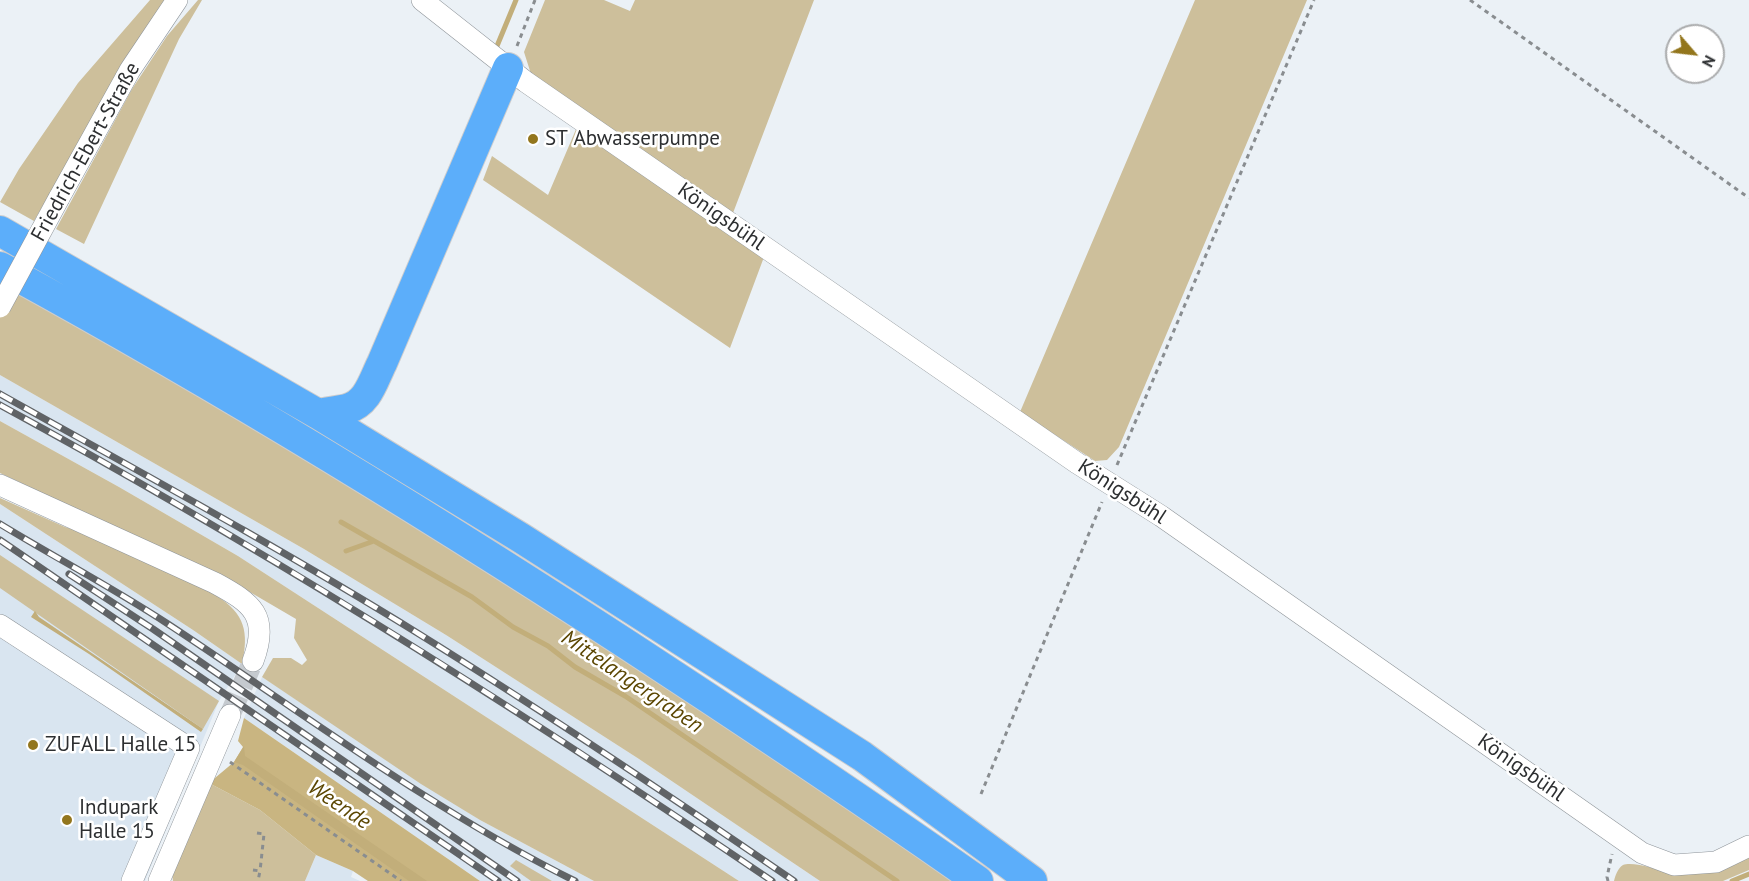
<!DOCTYPE html>
<meta charset="utf-8">
<style>
body{margin:0}
#map{position:relative;width:1749px;height:881px;overflow:hidden;background:#ebf1f6;font-family:"PT Sans",sans-serif}
canvas{display:block}
.north{position:absolute;left:1665px;top:24px;width:60px;height:60px;box-sizing:border-box;background:#fff;border:2px solid #abacad;border-radius:50%;rotate:118deg;font-size:16px;font-weight:700;line-height:24px;text-align:center;color:#2d2f31}
.north::after{content:'';display:block;margin:auto;width:21px;height:27px;background:#93761d;clip-path:polygon(50% 0,100% 100%,50% 72%,0 100%)}
</style>
<div id="map">
<canvas width="1749" height="881"></canvas>
<div class="north">N</div>
</div>
<script>
const g = document.querySelector('canvas').getContext('2d');
g.lineJoin = 'round';
function fill(path, color) { g.fillStyle = color; g.fill(path, 'evenodd'); }
function stroke(path, color, width, dash) { g.strokeStyle = color; g.lineWidth = width; g.lineCap = dash ? 'butt' : 'round'; g.setLineDash(dash || []); g.stroke(path); }
function write(font, color, halo, rows, align = 'center') {
  g.font = font + ' "PT Sans",sans-serif'; g.lineWidth = 5; g.setLineDash([]); g.textBaseline = 'middle'; g.strokeStyle = halo; g.fillStyle = color; for (const [text, x, y, turn = 0] of rows) {
    g.save(); g.translate(x, y); g.rotate((+turn || 0) * Math.PI / 180); g.textAlign = isNaN(turn) ? turn : align; if (halo) g.strokeText(text, 0, 0); g.fillText(text, 0, 0); g.restore();
  }
}
fill(new Path2D(`
 M0,375L304,549L446,635L639,759L820,881H739L238,556L119,487L0,421Z
 M0,504L193,630L242,664L219,701L145,881H0Z
 M262,677L480,820L594,881H480L244,718Z
 M316,855L353,871L351,877L360,881H305Z`), '#d9e5f0');
fill(new Path2D(`
 M150,0H166L127,60L34,221L0,202L19,169L78,83Z
 M198,0H202L179,39L84,244L56,229L132,89L167,36Z
 M545,0H604L630,11L635,0H814L733,213L531,74L524,52Z
 M1195,0H1307L1119,447L1107,460L1095,461L1020,412Z
 M577,127L764,257L730,348L483,180L492,156L548,195Z
 M0,283L193,392L398,513L745,736L953,881H820L639,759L446,635L304,549L0,375Z
 M0,421L119,487L238,556L739,881H594L480,820L421,784L262,677L273,658H291L302,665L307,660L294,638L296,619L243,588L0,473Z
 M0,498L65,527L95,536L218,593L217,596C245,614 249,632 242,664L193,630L0,504Z
 M0,555L219,701L203,729L0,588Z
 M209,783L260,810L316,855L305,881H173L172,874Z
 M1749,856V870L1723,881H1614C1615,876 1618,868 1623,865C1633,861 1658,870 1669,872C1701,877 1720,867 1749,856Z
 M516,860L552,881H531L510,866Z`), '#cdbf9b');
fill(new Path2D(`
 M244,718L480,881H368L353,871L316,855L260,810L209,783L234,762L243,747L238,741Z`), '#c9b581');
fill(new Path2D(`
 M35,611L39,617L203,729L201,732L89,654L31,617Z
 M244,746L245,756L427,881H409L243,765L234,762Z`), '#c2ae7a');
stroke(new Path2D(`
 M497,46L516,0
 M341,522L472,597L513,627L548,646L575,667L625,696L897,881
 M346,551L374,541
 M1732,881L1749,874`), '#c2ae7a', 5);
stroke(new Path2D(`
 M230,715L253,661`), '#c5cacf', 21, [21, 10]);
const minor = new Path2D(`
 M422,0L526,82L1077,463L1161,516L1642,853L1674,865L1716,862L1749,846
 M59,198L130,70L177,0
 M0,485L215,583C252,603 270,616 253,661
 M0,625L189,748L132,881
 M159,881L230,715`);
const highway = new Path2D(`
 M0,231L318,414L521,538L862,756L1032,881
 M0,267C231,393 455,531 675,676C777,743 878,811 978,881
 M318,414C327,412 338,411 347,409C368,403 373,381 382,363L508,68`);
stroke(minor, '#8e9499', 22);
stroke(highway, '#cdcdce', 32);
stroke(new Path2D(`
 M1470,0L1749,198
 M517,46L535,0
 M1117,465L1314,0
 M230,762L401,881
 M981,794L1102,502
 M257,833L264,834L260,871
 M253,870L260,871L258,881
 M1608,881L1607,877L1612,854`), '#898d90', 3, [4.5, 4.5]);
stroke(minor, '#fff', 21);
stroke(highway, '#5caefa', 30);
const rail = new Path2D(`
 M0,394C140,472 282,549 419,634C546,713 670,796 794,881
 M0,405C266,549 522,711 772,881
 M0,524C56,558 113,588 168,624C303,713 429,808 575,881
 M0,540L498,881
 M69,574L153,629L517,881`);
stroke(rail, '#606366', 7);
stroke(rail, '#fff', 4.5, [14]);
const minorBridge = new Path2D(`
 M0,307L59,198`);
stroke(minorBridge, '#8e9499', 22, []);
stroke(minorBridge, '#fff', 21);
for (const [x, y, r, color] of [
 [533,139,6,"#93761d"],
 [33,745,6,"#93761d"],
 [67,820,6,"#93761d"]
]) { const dot = new Path2D(); dot.arc(x, y, r, 0, 2 * Math.PI); g.fillStyle = color; g.fill(dot); stroke(dot, '#fff', 2); }
write('21px', '#2d2f31', '#fff', [
 ["ST Abwasserpumpe",545,139],
 ["ZUFALL Halle 15",45,745],
 ["Indupark",79,808],
 ["Halle 15",79,832]
], 'left');
write('21px', '#2d2f31', '#fff', [
 ["Friedrich-Ebert-Straße",86,152,-61],
 ["Königsbühl",721,217,35],
 ["Königsbühl",1122,492,33],
 ["Königsbühl",1521,768,35]
]);
write('italic 22px', '#5b4602', '#fff', [
 ["Mittelangergraben",632,682,34],
 ["Weende",339,805,34]
]);
</script>
